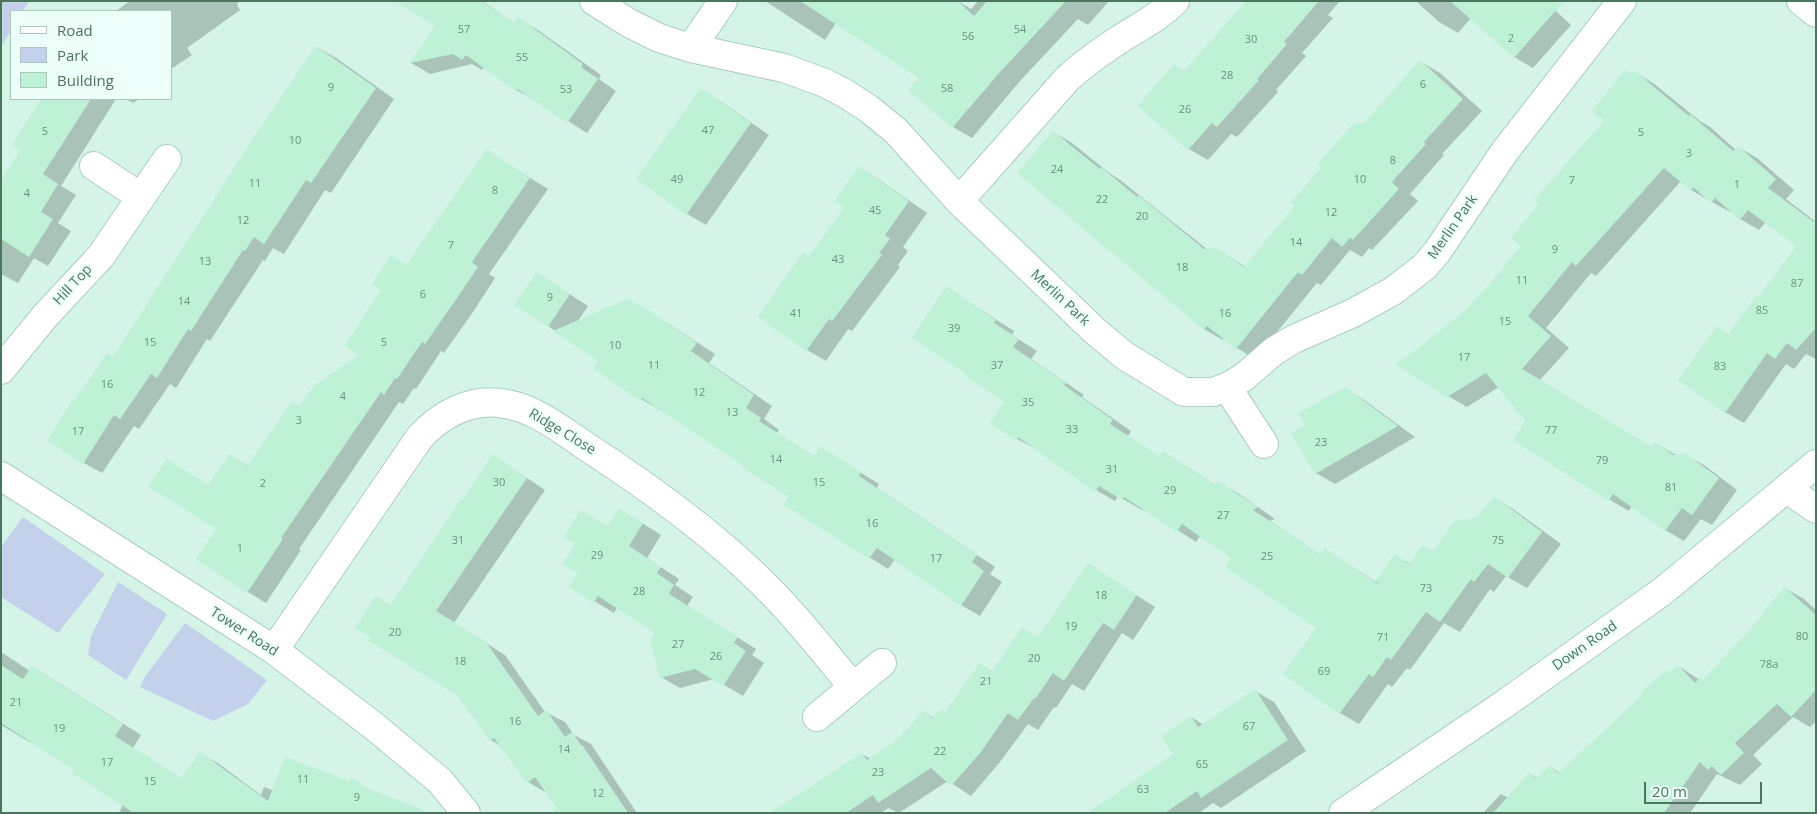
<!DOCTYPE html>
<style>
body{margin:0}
#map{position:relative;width:1817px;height:814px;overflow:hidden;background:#e6fcf5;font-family:"Open Sans",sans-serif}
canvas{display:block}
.frame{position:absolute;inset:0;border:2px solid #4b755d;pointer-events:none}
.legend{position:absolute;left:10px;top:10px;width:162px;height:90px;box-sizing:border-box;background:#ecfff9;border:1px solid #acc8bb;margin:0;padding:6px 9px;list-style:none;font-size:15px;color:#4b755d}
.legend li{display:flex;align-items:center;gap:10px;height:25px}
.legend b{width:25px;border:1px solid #acc8bb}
.scale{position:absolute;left:1644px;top:782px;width:118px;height:22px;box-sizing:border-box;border:2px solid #4b755d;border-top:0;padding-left:6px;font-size:15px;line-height:18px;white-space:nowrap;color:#4b755d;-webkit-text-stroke:4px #ecfff9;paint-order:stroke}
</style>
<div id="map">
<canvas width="1817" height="814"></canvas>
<div class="frame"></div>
<ul class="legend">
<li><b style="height:6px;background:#fff"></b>Road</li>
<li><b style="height:14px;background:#c4d1ea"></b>Park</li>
<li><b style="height:14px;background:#bef1d6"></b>Building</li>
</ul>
<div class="scale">20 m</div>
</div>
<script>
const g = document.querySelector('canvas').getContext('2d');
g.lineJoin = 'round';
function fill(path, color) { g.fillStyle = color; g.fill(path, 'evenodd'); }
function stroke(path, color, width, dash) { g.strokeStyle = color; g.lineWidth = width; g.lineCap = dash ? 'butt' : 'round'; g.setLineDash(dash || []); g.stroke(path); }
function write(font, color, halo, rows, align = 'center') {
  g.font = font + ' "Open Sans",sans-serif'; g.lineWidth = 5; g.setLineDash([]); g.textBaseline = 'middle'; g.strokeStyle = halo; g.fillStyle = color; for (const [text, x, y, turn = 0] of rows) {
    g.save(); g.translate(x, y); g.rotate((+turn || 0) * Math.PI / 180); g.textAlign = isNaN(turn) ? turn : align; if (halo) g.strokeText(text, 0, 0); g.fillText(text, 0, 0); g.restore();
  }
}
fill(new Path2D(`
 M30,1H1816V813H1V47L11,31V99H171V11H23Z`), '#d4f4e8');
fill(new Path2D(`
 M1,1H30L23,11H11V31L1,47Z
 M23,517L105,574L58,633L1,597V547Z
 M118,582L167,614L126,680L88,655L91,636Z
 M185,623L267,680L248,704L213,721L140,687L144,678Z`), '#c4d1ea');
fill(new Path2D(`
 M130,1H239L237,5L240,10L187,48L192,55L171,69V11H116Z
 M397,1H482L515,24L519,19L538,30L601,75L599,79L616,91L587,133L535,100L516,90L484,67L482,70L472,64L430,74L411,63L437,26Z
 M765,1H958L971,9L978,1H1109L1088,25L1078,19L1020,81L972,138L953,127L921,77L836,23L825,40Z
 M1248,1H1340L1328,15L1333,18L1302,53L1306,56L1276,90L1278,92L1237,137L1231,134L1208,160L1189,149L1140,106L1174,66L1184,72Z
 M1416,1H1545L1571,25L1533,68L1514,57L1471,18L1458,33L1439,22Z
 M317,47L336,58L394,99L331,193L325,190L284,254L273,248L265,261L263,260L210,341L207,339L176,388L170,384L139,429L134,426L102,473L84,463L75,402L114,358Z
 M1421,62L1440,73L1482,111L1442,154L1444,155L1410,194L1418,201L1372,250L1369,248L1362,257L1350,250L1321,285L1317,283L1255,359L1237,348L1225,338L1223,340L1204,329L1053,132L1072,143L1108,172L1120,180L1208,250L1215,248L1246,267L1365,123Z
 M1634,72L1653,83L1700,121L1710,127L1736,150L1738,147L1757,158L1794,190L1786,199L1816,222V359L1806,354L1794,369L1786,364L1744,423L1725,412L1729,335L1760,298L1798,246L1766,222L1759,230L1740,219L1731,211L1730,212L1691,190L1681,181L1596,276L1591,273L1546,328L1569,348L1540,380L1652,449L1656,444L1676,455L1684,454L1704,465L1737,490L1712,525L1701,519L1684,541L1665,530L1632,506L1629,511L1610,500L1527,421L1499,387L1467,407L1448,396L1416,352L1469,309L1523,246L1605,120Z
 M701,90L720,101L769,135L706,225L687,214L638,179Z
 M43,99H116L61,186L76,195L58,223L71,231L48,266L34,258L18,283L1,274V183L22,150L14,145Z
 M126,99H140L133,103Z
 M487,151L548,189L489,274L495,278L473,312L444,353L441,351L416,389L414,388L403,404L399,402L299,549L301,550L266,603L248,592L218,529L209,486L230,455L248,466L299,407L361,355L383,290L391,257L407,266Z
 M860,168L878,179L927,213L903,247L908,251L898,265L900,267L852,331L848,329L826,361L807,350L759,316L809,257L846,207Z
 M537,273L588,306L578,321L649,312L669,324L715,354L709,363L772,406L764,419L779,430L777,433L815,457L839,459L879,484L877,488L995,567L990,574L1002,582L980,616L961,605L895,559L888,569L785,504L790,496L661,409L660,410L641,399L600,361L548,326Z
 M947,288L1014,331L1012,335L1037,351L1031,359L1084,395L1082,397L1131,431L1128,436L1160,457L1164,452L1217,486L1219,483L1238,493L1275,519L1270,521L1321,555L1325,549L1376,582L1395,556L1411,564L1423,547L1433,552L1478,520L1494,498L1513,509L1561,544L1527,588L1506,576L1494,592L1490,589L1460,632L1444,623L1410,670L1407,668L1392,687L1388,684L1359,724L1340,713L1285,673L1318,628L1233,557L1200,536L1196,542L1143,508L1142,510L1118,496L1115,501L1096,490L1036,449L1017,439L992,422L1006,401Z
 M1345,389L1364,400L1415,437L1335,484L1316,473L1306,425Z
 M494,456L545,490L454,623L505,655L545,712L565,722L574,735L591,744L637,813H628L582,745H579L547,793L528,782L501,746L491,740L391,606Z
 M639,521L661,535L647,558L679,579L675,585L693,597L687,606L756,649L752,655L764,663L743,696L714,679L680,688L661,677L657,633L617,607L614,613L571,587L608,528Z
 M1088,564L1155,607L1133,640L1122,633L1084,691L1072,684L1056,708L1054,707L1038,730L1028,724L1000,762L971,796L948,781L899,813L888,808L881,813H773L862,754L871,759L897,741L924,712L934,718L946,713L980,665L993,672L1039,638Z
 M1785,588L1804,599L1816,610V721L1810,727L1793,717L1753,755L1762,764L1740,785L1717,774L1690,813H1483L1501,794L1508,798L1530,774L1538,779L1549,766L1560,773L1678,666L1700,680L1704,681L1765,615Z
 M1,652L30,671L33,667L51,678L141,735L133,748L182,779L200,753L219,764L261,795L264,787L274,791L391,813H119L123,804L76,770L32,741L31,743L1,725Z
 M1255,691L1274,702L1306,751L1221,808L1213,803L1199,813H1091L1175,755L1191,717L1204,725Z`), '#0003');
fill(new Path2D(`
 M395,1H481L514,23L518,17L583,64L581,67L598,79L567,123L517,89L515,91L466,55L462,60L453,54L410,63L435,26Z
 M800,1H958L974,16L987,1H1066L1001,71L952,128L908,90L919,78Z
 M1246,1H1319L1284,42L1287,44L1257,79L1259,80L1217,127L1212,123L1188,150L1138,106L1174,64L1183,72Z
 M1450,1H1564L1514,58Z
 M316,46L376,88L311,183L306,180L264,244L254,237L245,251L243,250L191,331L188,329L157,378L151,374L120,419L114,415L83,464L47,440L73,400L74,401L107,353L113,357L254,137Z
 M1420,60L1463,99L1424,142L1426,144L1392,182L1399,189L1353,240L1350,238L1342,247L1332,238L1302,275L1298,272L1236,349L1207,326L1204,330L1017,173L1053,131L1100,169L1101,167L1137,197L1138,195L1142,198L1204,249L1216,247L1244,267L1295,206L1291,202L1320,169L1318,164L1353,124L1365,122Z
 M1625,70L1631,74L1634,70L1689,116L1690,114L1733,151L1738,146L1776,179L1768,188L1814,222L1816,219V328L1796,350L1787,343L1775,359L1767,353L1725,413L1678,380L1717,326L1728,334L1757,295L1759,296L1796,246L1748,210L1740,220L1715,198L1711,203L1693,187L1691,191L1664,168L1576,266L1572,262L1528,316L1551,336L1522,369L1652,447L1655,442L1673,455L1685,453L1719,478L1692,515L1682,508L1665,531L1613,494L1609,501L1513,440L1525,421L1486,373L1447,397L1395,364L1415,351L1468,308L1478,296L1479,297L1521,246L1511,238L1539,204L1534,200L1604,121L1592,111Z
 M701,88L751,123L686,215L636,179Z
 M41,99H91L43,174L58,184L41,212L53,219L29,257L1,239V181L20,150L12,145Z
 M487,149L530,178L472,262L478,267L455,301L425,344L422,342L397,379L395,378L384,395L381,392L281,538L283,539L247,593L196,559L216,529L148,486L167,459L208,485L230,454L247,466L292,402L299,406L315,385L359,355L345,345L381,290L372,284L391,255L406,265Z
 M859,166L909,201L885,235L890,239L879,253L882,255L832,321L829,319L806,351L758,317L803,252L809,256L844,208L835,201Z
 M537,272L570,294L548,327L514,305Z
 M946,286L996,320L994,323L1019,339L1013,347L1066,383L1064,385L1113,420L1110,424L1159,456L1163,451L1215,485L1218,481L1258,507L1253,510L1320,554L1325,548L1378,584L1376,580L1395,554L1409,564L1423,545L1432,552L1455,521L1477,518L1494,496L1542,532L1508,578L1488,564L1474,582L1471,579L1440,622L1426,612L1391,660L1387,657L1373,677L1369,674L1339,714L1283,674L1316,628L1225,567L1231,558L1182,524L1177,532L1124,497L1122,500L1099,486L1095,492L1018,437L1016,440L990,423L1004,402L965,376L966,374L912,338Z
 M627,299L650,311L697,343L691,351L754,395L746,408L761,418L759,421L814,456L820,446L861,472L859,476L977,555L972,562L984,571L961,606L877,548L869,559L784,505L789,497L741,467L742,465L642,398L640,401L593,368L598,361L553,331Z
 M1345,387L1398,426L1315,474L1291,433L1305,425L1298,413Z
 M493,454L527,478L436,611L486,642L538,716L546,710L565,737L572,732L628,813H552L557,809L535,777L527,783L494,738L490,741L457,695L369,641L371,637L355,628L376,596L391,605L461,499L463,500Z
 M619,508L643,523L629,546L661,567L657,573L674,585L669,594L738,637L734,643L746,651L723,686L695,669L660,678L650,641L655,633L598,596L594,603L569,587L578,573L563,564L575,544L564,537L580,510L608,526Z
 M1088,563L1137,595L1114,630L1103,623L1064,681L1053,673L1036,698L1035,697L1018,720L1008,713L981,752L951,786L931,768L878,803L873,795L846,813H770L862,753L867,760L897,740L924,710L932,718L941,709L945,712L980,663L992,672L1022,627L1038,637Z
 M1785,587L1816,615V690L1791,717L1777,704L1735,743L1744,753L1721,775L1712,766L1708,770L1700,762L1664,813H1493L1529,773L1536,779L1549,765L1558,773L1642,696L1640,693L1667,670L1670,672L1678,665L1695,683L1700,677L1703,680L1763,615L1762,613Z
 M1,665L23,679L32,666L123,724L115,736L181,778L200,752L268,801L285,757L349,781L351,778L369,789L424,810V813H134L72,773L74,770L1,723Z
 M1255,689L1288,740L1201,798L1197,791L1165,813H1088L1173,754L1161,736L1191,716L1198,727Z`), '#bef1d6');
const minor = new Path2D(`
 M594,1L629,23L659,38L691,48L784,68L825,83L846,94L869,109L896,131L959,201L1096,332L1125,356L1184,392H1213L1227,387L1244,377L1274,351L1294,339L1353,313L1393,291L1424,267L1437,252L1505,151L1622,1
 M1801,1L1816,13
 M691,48L723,1
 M94,166L141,197
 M959,201L1067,79C1082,65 1099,53 1117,41C1137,28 1158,18 1175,1
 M1,370L45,316L101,256L167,159
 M1227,387L1264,444
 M1,476L274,650L375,727L440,781L466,813
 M1787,489L1816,509
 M274,650L420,437C440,415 469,399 500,403C534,407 560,429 587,447C644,484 700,524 750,571C788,606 820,647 853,687L882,663
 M817,717L853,687
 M1343,813L1503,705L1663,591L1816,464`);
stroke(minor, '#accebd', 30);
stroke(minor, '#fff', 28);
write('11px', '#68947b', null, [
 ["57",464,30],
 ["54",1020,30],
 ["56",968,37],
 ["2",1511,39],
 ["30",1251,40],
 ["55",522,58],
 ["28",1227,76],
 ["6",1423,85],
 ["9",331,88],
 ["58",947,89],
 ["53",566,90],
 ["26",1185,110],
 ["47",708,131],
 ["5",45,132],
 ["5",1641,133],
 ["10",295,141],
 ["3",1689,154],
 ["8",1393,161],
 ["24",1057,170],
 ["49",677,180],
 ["10",1360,180],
 ["7",1572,181],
 ["11",255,184],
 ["1",1737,185],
 ["8",495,191],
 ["4",27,194],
 ["22",1102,200],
 ["45",875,211],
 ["12",1331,213],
 ["20",1142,217],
 ["12",243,221],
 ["14",1296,243],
 ["7",451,246],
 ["9",1555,250],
 ["43",838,260],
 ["13",205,262],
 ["18",1182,268],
 ["11",1522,281],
 ["87",1797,284],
 ["6",423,295],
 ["9",550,298],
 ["14",184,302],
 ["85",1762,311],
 ["41",796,314],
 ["16",1225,314],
 ["15",1505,322],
 ["39",954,329],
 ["15",150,343],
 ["5",384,343],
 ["10",615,346],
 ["17",1464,358],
 ["11",654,366],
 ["37",997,366],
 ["83",1720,367],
 ["16",107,385],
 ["12",699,393],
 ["4",343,397],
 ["35",1028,403],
 ["13",732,413],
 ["3",299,421],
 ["33",1072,430],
 ["77",1551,431],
 ["17",78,432],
 ["23",1321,443],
 ["14",776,460],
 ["79",1602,461],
 ["31",1112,470],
 ["30",499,483],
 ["15",819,483],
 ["2",263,484],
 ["81",1671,488],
 ["29",1170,491],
 ["27",1223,516],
 ["16",872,524],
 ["31",458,541],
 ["75",1498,541],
 ["1",240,549],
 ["29",597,556],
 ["25",1267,557],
 ["17",936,559],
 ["73",1426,589],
 ["28",639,592],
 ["18",1101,596],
 ["19",1071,627],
 ["20",395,633],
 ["80",1802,637],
 ["71",1383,638],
 ["27",678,645],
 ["26",716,657],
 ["20",1034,659],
 ["18",460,662],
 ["78a",1769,665],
 ["69",1324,672],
 ["21",986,682],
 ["21",16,703],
 ["16",515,722],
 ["67",1249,727],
 ["19",59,729],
 ["14",564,750],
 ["22",940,752],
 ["17",107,763],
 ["65",1202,765],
 ["23",878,773],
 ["11",303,780],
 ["15",150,782],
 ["63",1143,790],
 ["12",598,794],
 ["9",357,798]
]);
write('14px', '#4b755d', '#ecfff9', [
 ["Merlin Park",1453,227,-55],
 ["Hill Top",73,285,-47],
 ["Merlin Park",1060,298,43],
 ["Ridge Close",562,432,31],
 ["Tower Road",244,632,33],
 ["Down Road",1585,646,-35]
]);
</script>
